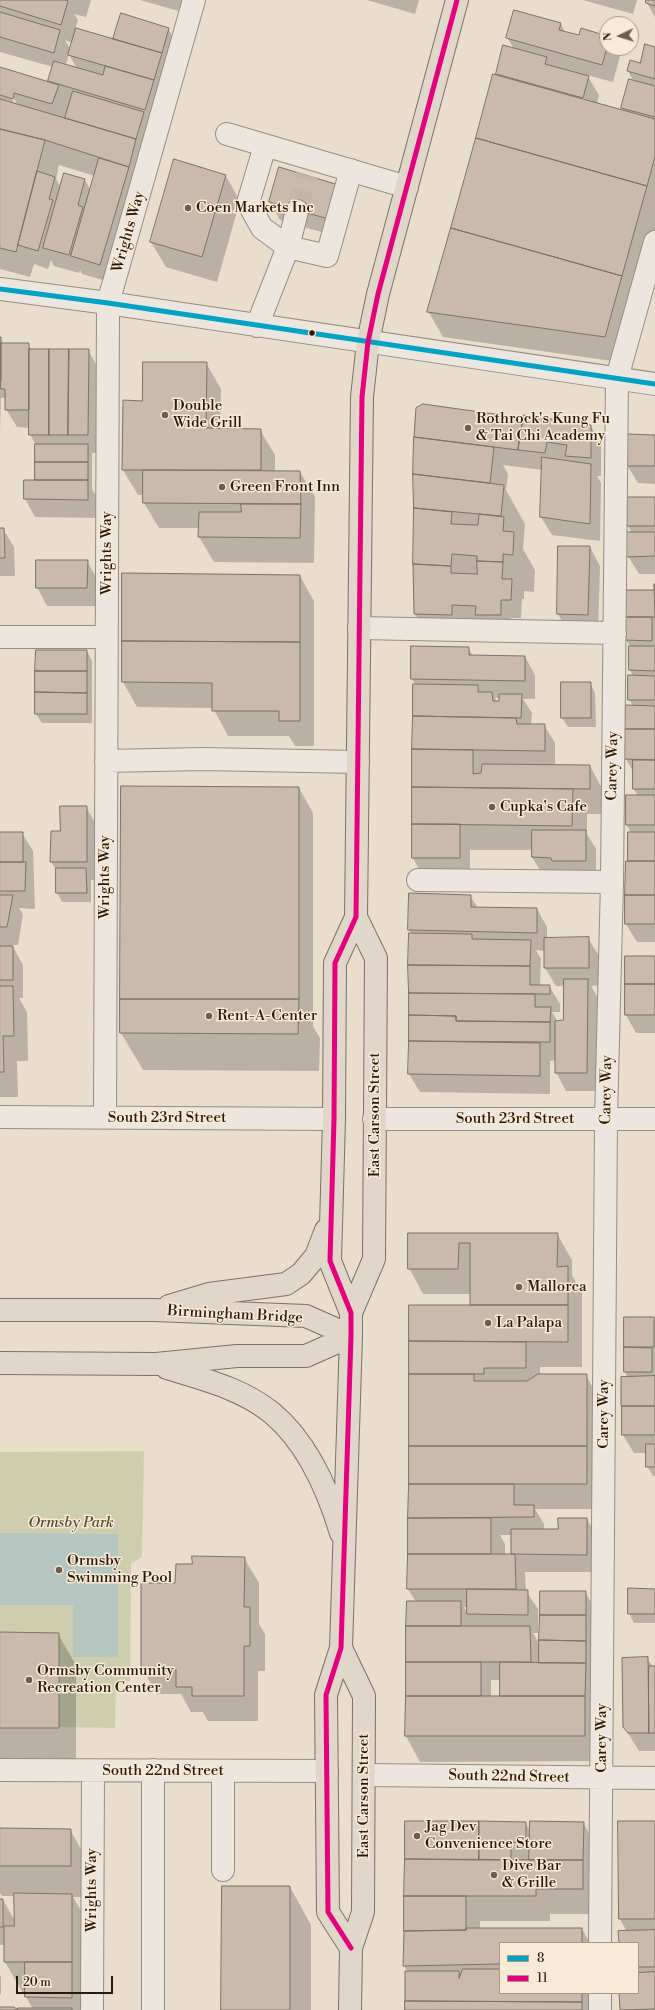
<!DOCTYPE html>
<style>
body{margin:0}
#map{position:relative;width:655px;height:2010px;overflow:hidden;background:#e9ddcc;font-family:"Libre Bodoni",serif}
canvas{display:block}
.legend{position:absolute;left:499px;top:1942px;width:140px;height:52px;box-sizing:border-box;background:#f8ead6;border:1px solid #a69785;margin:0;padding:5px 7px;list-style:none;font-size:12px;color:#2b1a0c}
.legend li{display:flex;align-items:center;gap:8px;height:20px}
.legend b{width:20px;border:1px solid #a69785}
.north{position:absolute;left:599px;top:16px;width:40px;height:40px;box-sizing:border-box;background:#f8ead6;border:1px solid #a69785;border-radius:50%;rotate:266deg;font-size:11px;font-weight:700;line-height:16px;text-align:center;color:#2b1a0c}
.north::after{content:'';display:block;margin:auto;width:14px;height:18px;background:#6e5e4f;clip-path:polygon(50% 0,100% 100%,50% 72%,0 100%)}
.scale{position:absolute;left:16px;top:1976px;width:97px;height:18px;box-sizing:border-box;border:2px solid #2b1a0c;border-top:0;padding-left:5px;font-size:12px;line-height:14px;white-space:nowrap;color:#2b1a0c;-webkit-text-stroke:3px #f8ead6;paint-order:stroke}
</style>
<div id="map">
<canvas width="655" height="2010"></canvas>
<ul class="legend">
<li><b style="height:5px;background:#02a2c4"></b>8</li>
<li><b style="height:5px;background:#e5007d"></b>11</li>
</ul>
<div class="north">N</div>
<div class="scale">20 m</div>
</div>
<script>
const g = document.querySelector('canvas').getContext('2d');
g.lineJoin = 'round';
function fill(path, color) { g.fillStyle = color; g.fill(path, 'evenodd'); }
function stroke(path, color, width, dash) { g.strokeStyle = color; g.lineWidth = width; g.lineCap = dash ? 'butt' : 'round'; g.setLineDash(dash || []); g.stroke(path); }
function write(font, color, halo, rows, align = 'center') {
  g.font = font + ' "Libre Bodoni",serif'; g.lineWidth = 3; g.setLineDash([]); g.textBaseline = 'middle'; g.strokeStyle = halo; g.fillStyle = color; for (const [text, x, y, turn = 0] of rows) {
    g.save(); g.translate(x, y); g.rotate((+turn || 0) * Math.PI / 180); g.textAlign = isNaN(turn) ? turn : align; if (halo) g.strokeText(text, 0, 0); g.fillText(text, 0, 0); g.restore();
  }
}
fill(new Path2D(`
 M144,1451L142,1557L131,1564L130,1681L116,1682L115,1728L0,1726V1452Z`), '#ceceae');
fill(new Path2D(`
 M0,1533L118,1534V1657H73V1605H0Z`), '#b5c5bf');
fill(new Path2D(`
 M0,0H91L86,17L74,14L78,20L75,29L113,40L168,29L179,47L110,282L82,274L80,270L79,273L54,266L51,260L48,269L34,264L30,277L0,269V68L48,82L53,67L0,52ZM65,40L73,43L71,50ZM69,54L77,69L66,65ZM11,94L17,104H15L9,95ZM59,165L95,176L91,191L85,180L61,188L56,179Z
 M140,0H193L189,14Z
 M367,0H419L415,14Z
 M583,0H637L633,14Z
 M647,0H655V17L647,3Z
 M561,24L565,32L579,37H607V48H616L620,56L613,82L587,75L599,95L597,104L624,112L622,108L634,82L628,71L641,65L655,48V251L619,362L443,337L428,311L498,76L497,74L514,49L507,37ZM581,93L585,100H583L580,94Z
 M226,176L240,201L217,282L166,267L151,242Z
 M341,187L342,238L280,220L270,202Z
 M0,338L4,344H28L32,350H88L98,368V453H92V489L98,500V518L35,517L25,499V481H37L36,446L30,434V428L17,427L6,409V398H1L0,431Z
 M206,363L221,389L220,430H260L275,455V472H300L315,497L314,563L214,562L199,537V528H159L144,503V495H138L123,470L143,402Z
 M423,405L524,419L591,426L601,445V476H597L601,483L600,541L552,535L541,517L543,470L503,465L508,474L506,490L525,524L523,549L535,570L534,592L524,591V599H522L521,618H511L510,633L426,632L415,614L414,474Z
 M655,436V484L638,483L627,465Z
 M655,498V574H639L628,556L632,533L628,526Z
 M0,529H3L14,547L15,576H0Z
 M590,547L600,566L598,632H568L558,614Z
 M87,561L97,579V606H47L37,587Z
 M123,574L300,576L314,601V746H295L289,736H228L213,708L137,707L123,682Z
 M626,591H655V942H637L626,924L631,833L627,825L638,796L634,789V773L626,759L633,706L629,699L633,676L630,670V646L626,640Z
 M468,648L473,656L525,657L535,675V699H523L532,713L531,725H544L555,743V766H590L604,792V814H587V834L596,849V879L543,875L532,857L533,850H470V876H423L413,858L414,685H416L412,679ZM495,698H500V702H497Z
 M87,651L92,661V723H42L36,714Z
 M562,683H590L595,693L596,727H568L562,718Z
 M299,788L313,813V1026L320,1038L319,1071L143,1070L121,1033Z
 M86,807L97,826V880H91V902H62L57,892V871L51,862L61,832Z
 M0,833H22L33,851L35,909L19,908L23,914L18,945H12L23,965V998H19L27,1012L28,1061H17L18,1097H0Z
 M470,896L478,908L537,909L547,927V939L588,938L599,956V985L591,986L598,998L597,1091H566L556,1072V1060L550,1061V1094L420,1092L409,1074L410,934H412L409,930ZM536,950L545,951V968L556,986H565L564,1021L558,1022L552,1012H560V1004L549,986H540L541,959Z
 M655,957V1033H636L626,1015Z
 M409,1234H557L572,1260V1275L582,1293V1367H540V1375H586L596,1394L601,1509H535L544,1524V1530H559L587,1519L597,1537V1572H525L526,1591L538,1609V1633H533L540,1645L585,1592L596,1611L600,1761L420,1762L406,1736L407,1696L416,1602L408,1589L410,1306H471V1294H423L409,1268ZM500,1535H512V1555H505V1544ZM464,1607H468V1615ZM491,1680H501V1697H491Z
 M625,1318H653L655,1321V1476H653L647,1466V1453H634L623,1435L628,1378L625,1372Z
 M244,1558L259,1583V1624L265,1634V1671H258V1721H208L203,1712H191L181,1694H157L142,1668L176,1584L193,1565Z
 M655,1590V1623H634L629,1613Z
 M0,1633L58,1634L76,1665V1759L0,1758Z
 M647,1658L653,1667H655V1751H639L624,1727Z
 M619,1822H655V2010L621,2009L620,1993H638V1943H620L627,1932L620,1919Z
 M525,1823L531,1832L583,1823L594,1841L597,1914H550V1921H480V1929H582L590,1943H500V1993H603L596,2010H406L408,1972L404,1966Z
 M0,1829L70,1830L88,1861V1897H73L90,1926L82,2010H19L33,2009L26,1997V1993H23L5,1962V1945H0V1900H3L15,1921V1896H2L0,1893Z
 M290,1887L311,1925V2010H222Z
 M0,1975L1,1977V1994H0Z`), '#0003');
const building = new Path2D(`
 M0,0H65L68,1L61,25L0,6Z
 M646,0H655V6L646,3Z
 M514,10L561,23L559,30L579,35L581,28L607,36V48L602,65L506,38Z
 M0,12L60,30L54,53L0,37Z
 M121,13L169,28L162,53L113,39Z
 M76,28L162,53L154,80L68,55Z
 M645,44L655,47V79L627,71L630,60L640,63Z
 M503,45L547,57L545,64L589,76L583,98L496,74Z
 M54,61L103,75L105,66L154,80L145,110L48,81Z
 M0,67L59,85L52,104L14,93L13,99L0,95Z
 M493,74L655,119V157L647,186L476,138Z
 M629,79L655,86V117L621,108Z
 M73,91L144,112L136,139L65,118Z
 M0,99L136,139L129,167L45,140L0,129Z
 M0,129L45,140L16,252L0,248Z
 M476,138L647,186L622,276L451,228Z
 M99,158L129,167L100,265L71,256Z
 M174,159L226,175L202,257L150,242Z
 M279,167L342,186L332,220L269,202Z
 M37,171L55,177L49,199L53,200L38,251L18,245Z
 M64,173L85,179L78,205L83,207L69,255L43,248Z
 M451,228L622,276L605,337L427,312Z
 M0,337H1V381H0Z
 M1,343H29V410H5V389H1Z
 M29,349H49V435H29Z
 M49,349H69L68,435H49Z
 M69,349H89L88,435H68Z
 M143,362H207L206,428L261,429V470H122L123,400L142,401Z
 M423,404L523,418L518,450L414,437L416,408Z
 M524,415L591,425V458L565,456L567,445L547,442L545,453L518,450Z
 M627,434L655,435V466H626Z
 M414,437L494,447L490,483L413,474Z
 M35,444H88V462H35Z
 M542,457L591,464L590,524L540,517Z
 M35,462H88V480H35Z
 M143,470L300,471L301,504L143,503Z
 M413,474L504,485L501,516L414,508Z
 M24,480H88V500L24,499Z
 M627,497H655V526H627Z
 M241,504H301L300,538L198,537L199,512H241Z
 M414,508L452,512L451,524L478,525L479,514L504,517L503,531L514,532L513,555L503,554V562L477,561V556L452,554L451,566L413,564Z
 M0,528H4L5,558H0Z
 M626,532H655V556L627,557Z
 M558,546H590L588,615L557,614Z
 M36,560H88L87,588H36Z
 M477,561L503,562L502,579H512L511,600H501V615H475L476,606L452,605V615L414,614L413,564L451,566V573L477,574Z
 M122,573L300,575V642L122,641Z
 M654,584L655,617H625V590H654Z
 M625,617H652V641L625,640Z
 M122,641L300,642V721H279V711H212V683L122,682Z
 M411,646L469,647V655L525,656V681L411,679Z
 M629,646H655V671L629,670Z
 M36,650H87V671H35Z
 M35,671H87V693L35,692Z
 M628,675L655,676V700H628Z
 M561,682H591V718H561Z
 M413,684L478,685V692H492L493,701H499V694H522L521,718L413,716Z
 M35,692L87,693V714H35Z
 M626,705L655,706V729H625Z
 M413,716L516,718L517,724H545V751L412,749Z
 M625,729H655V760L625,759Z
 M412,749L473,750V774L481,773L482,764L590,765V789L412,787Z
 M633,760H655V789H633Z
 M121,786L299,787V999H120Z
 M412,787L573,789L572,826L412,824Z
 M626,795H655V825H626Z
 M60,806H87V862H50L51,831H60Z
 M412,824H460V858H412Z
 M532,830H586V861H552L551,858L532,857Z
 M0,832H23V862H0Z
 M628,832H655V861H628Z
 M626,861H655V895H625Z
 M0,862H26L25,891H0Z
 M56,868H86L87,893H56Z
 M409,893L471,895V907L537,908V933L408,930Z
 M0,895H13L7,927H0Z
 M625,895H655V924H625Z
 M409,933L472,934V939L531,940L530,966L408,965Z
 M589,937V968H544V938Z
 M0,946H13V980H0Z
 M625,956H655V984H625Z
 M408,965L530,966V985H550V994L409,993Z
 M564,979H588L587,1073H555V1021L563,1020Z
 M625,984H655V1015H625Z
 M0,986H13L14,1036H3L4,1072H0Z
 M409,993L535,994V1007H551L550,1022L456,1021V1016L409,1015Z
 M120,999H299L298,1034L120,1033Z
 M409,1015L456,1016V1021L550,1022V1042L409,1041Z
 M409,1041L540,1043V1076L408,1074Z
 M408,1233H558L557,1267L568,1266V1305H470V1243H459L458,1269H408Z
 M409,1305H568V1342L409,1341Z
 M624,1317H654V1347H624Z
 M409,1341L526,1342V1368H484V1374H409Z
 M624,1347L652,1348V1372H624Z
 M409,1374H474V1381H527L538,1374H587V1446H409Z
 M655,1376V1406H621V1377Z
 M622,1406H655V1435H622Z
 M646,1444H655V1467H646Z
 M409,1446H587V1484H409Z
 M409,1484H514V1505H534V1517L408,1518Z
 M408,1518H491V1554H408Z
 M558,1518H587V1555L511,1554V1529H558Z
 M408,1554H515L516,1589H407Z
 M192,1556L245,1557L244,1607H250V1646H244V1696H192V1687H176V1669H141V1583H175L176,1564H192Z
 M628,1588L655,1589V1614H628Z
 M467,1589L528,1590V1615L467,1614Z
 M540,1591H586V1615H540Z
 M407,1601H461V1626H406Z
 M540,1615H586V1641L539,1640Z
 M406,1626H530L531,1662H406Z
 M0,1632L59,1633V1728H0Z
 M539,1640L586,1641V1663H539Z
 M648,1657L649,1733H628L623,1727L622,1658Z
 M406,1662H481V1696H406Z
 M500,1662L586,1663L585,1696H500Z
 M649,1666H655V1733H649Z
 M406,1696H585V1736H405Z
 M405,1821H479V1860L405,1859Z
 M479,1821L526,1822V1843L511,1842V1860H479Z
 M530,1821L584,1822L583,1860H529Z
 M618,1821H655V1919H619Z
 M0,1828L71,1829V1866H0Z
 M405,1859L583,1860V1889H536V1896H404Z
 M222,1886H290V2010H221Z
 M14,1893L72,1894V1962H4V1926H14Z
 M404,1896H466V1930L404,1931Z
 M0,1899H3V1927H0Z
 M466,1928H582V1943H500V1964L403,1966L404,1931L466,1930Z
 M655,1930V1967H638V1943H619L618,1931Z
 M25,1962H72V1998L25,1997Z
 M463,1969H500V1993H582V2002L405,2001V1971H459V1978Z
 M655,1972V2009L620,2010L619,1993H638V1973Z
 M405,2001L582,2002V2010H405Z
 M0,2007H14L18,2010H0Z
 M18,2008H72V2010H18Z`);
fill(building, '#cbb9ab');
stroke(building, '#7b7268', 1);
stroke(new Path2D(`
 M297,211L307,175`), '#c3b6a6', 22, [22, 11]);
const minor = new Path2D(`
 M227,134L407,187
 M297,211L288,247L327,256L351,170
 M0,289L108,303L655,384
 M257,326L288,247L262,228L248,203L265,146
 M359,628L615,633
 M0,637H106
 M106,761L203,759L358,762
 M418,880L612,882
 M0,1117L334,1119
 M105,1117L108,303L194,0
 M374,1119H655
 M0,1770L327,1771
 M364,1775L655,1778
 M223,1870V1771
 M600,1943L606,1119L612,882L617,378L655,242
 M92,2010L93,1771
 M153,2010V1770
 M600,2010V1993`);
const major = new Path2D(`
 M169,1306L209,1294L286,1284L301,1274L316,1256L326,1230
 M0,1310H154L306,1316L351,1336
 M351,1313L374,1259L376,958L356,917
 M0,1363L156,1364L237,1356H306L351,1336
 M167,1368C203,1379 243,1389 272,1413C308,1443 328,1490 341,1533
 M341,1648L364,1696L363,1912L351,1948L350,2010
 M351,1948L328,1912L326,1695L341,1648L351,1336V1313L330,1261L334,1119L335,963L356,917L362,397L368,342L378,294L457,0`);
stroke(minor, '#968d82', 24);
stroke(major, '#7b7268', 24);
stroke(minor, '#ece6de', 22);
stroke(major, '#e0d6c9', 22);
stroke(new Path2D(`
 M0,289L108,303L655,384`), '#02a2c4', 5);
stroke(new Path2D(`
 M351,1948L328,1912L326,1695L341,1648L351,1336V1313L330,1261L334,1119L335,963L356,917L362,397L368,342L378,294L457,0`), '#e5007d', 5);
for (const [x, y, r, color] of [
 [188,208,4,"#6e5e4f"],
 [312,333,3.5,"#2b1a0c"],
 [165,415,4,"#6e5e4f"],
 [468,428,4,"#6e5e4f"],
 [222,487,4,"#6e5e4f"],
 [492,807,4,"#6e5e4f"],
 [209,1016,4,"#6e5e4f"],
 [519,1287,4,"#6e5e4f"],
 [488,1323,4,"#6e5e4f"],
 [59,1570,4,"#6e5e4f"],
 [29,1680,4,"#6e5e4f"],
 [417,1836,4,"#6e5e4f"],
 [494,1875,4,"#6e5e4f"]
]) { const dot = new Path2D(); dot.arc(x, y, r, 0, 2 * Math.PI); g.fillStyle = color; g.fill(dot); stroke(dot, '#f8ead6', 1.5); }
write('15px', '#2b1a0c', '#f8ead6', [
 ["Coen Markets Inc",196,208],
 ["Double",173,406],
 ["Wide Grill",173,423],
 ["Rothrock's Kung Fu",476,419],
 ["& Tai Chi Academy",476,436],
 ["Green Front Inn",230,487],
 ["Cupka's Cafe",500,807],
 ["Rent-A-Center",217,1016],
 ["Mallorca",527,1287],
 ["La Palapa",496,1323],
 ["Ormsby",67,1561],
 ["Swimming Pool",67,1578],
 ["Ormsby Community",37,1671],
 ["Recreation Center",37,1688],
 ["Jag Dev",425,1827],
 ["Convenience Store",425,1844],
 ["Dive Bar",502,1866],
 ["& Grille",502,1883]
], 'left');
write('15px', '#2b1a0c', '#f8ead6', [
 ["Wrights Way",129,232,-74],
 ["Wrights Way",107,553,-90],
 ["Carey Way",613,766,-89],
 ["Wrights Way",105,877,-90],
 ["Carey Way",607,1090,-89],
 ["East Carson Street",375,1115,-90],
 ["South 23rd Street",167,1118],
 ["South 23rd Street",515,1119],
 ["Birmingham Bridge",235,1315,3],
 ["Carey Way",604,1414,-90],
 ["Carey Way",602,1738,-90],
 ["South 22nd Street",163,1771],
 ["South 22nd Street",509,1777,1],
 ["East Carson Street",364,1796,-90],
 ["Wrights Way",92,1890,-90]
]);
write('italic 15px', '#554c35', '#f8ead6', [
 ["Ormsby Park",71,1523]
]);
</script>
